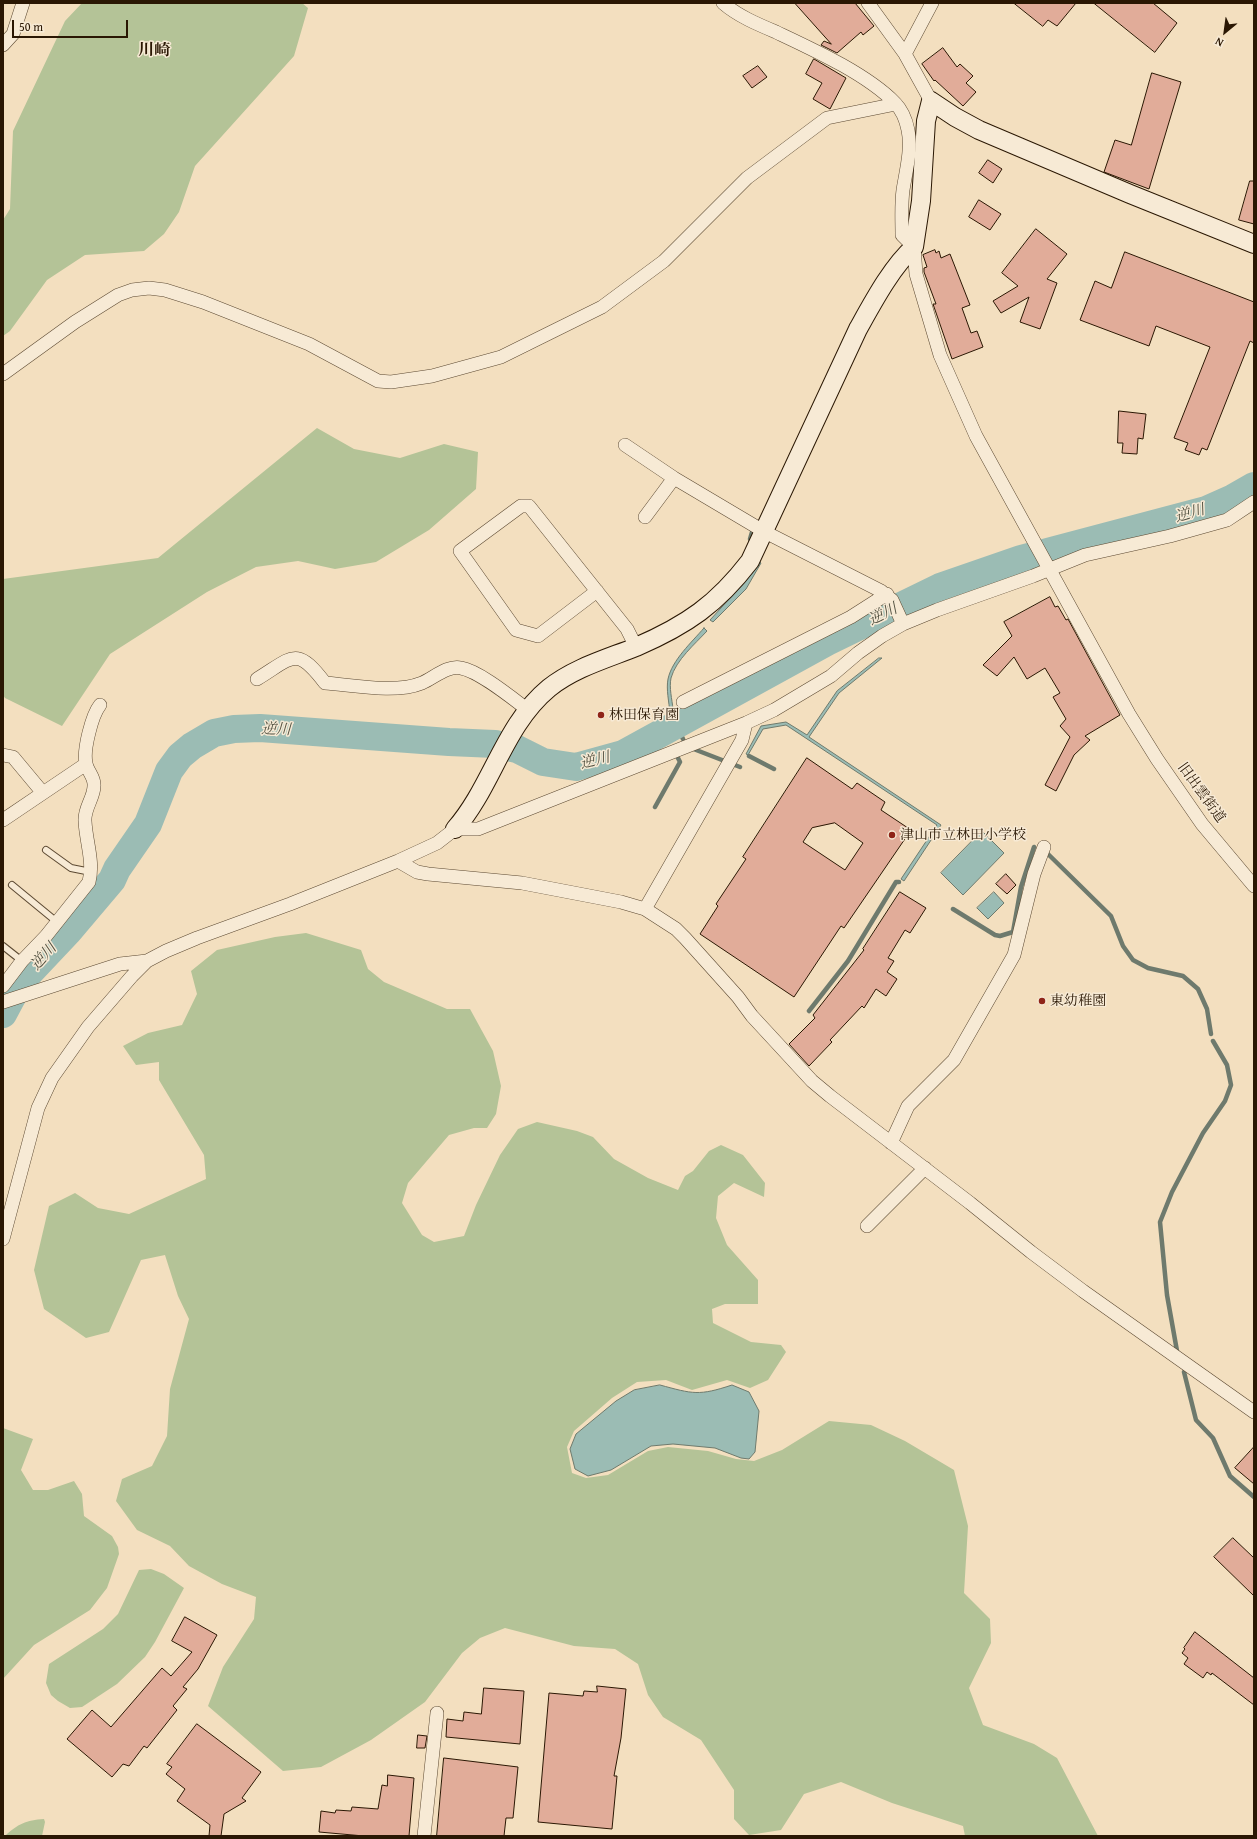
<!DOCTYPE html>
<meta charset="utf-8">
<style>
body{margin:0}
#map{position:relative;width:1257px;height:1839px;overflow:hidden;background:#f3dfbf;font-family:"Gentium Book Plus",serif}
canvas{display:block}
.frame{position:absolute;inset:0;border:4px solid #2a1703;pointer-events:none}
.north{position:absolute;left:1205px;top:12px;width:40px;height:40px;-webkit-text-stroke:3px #f7ead5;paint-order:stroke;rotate:209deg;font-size:11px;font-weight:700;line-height:16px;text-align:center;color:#2a1703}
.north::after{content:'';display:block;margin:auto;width:14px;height:18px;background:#2a1703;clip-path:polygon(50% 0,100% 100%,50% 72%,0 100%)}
.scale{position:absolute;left:12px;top:20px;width:116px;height:18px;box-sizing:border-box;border:2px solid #2a1703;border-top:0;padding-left:5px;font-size:12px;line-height:14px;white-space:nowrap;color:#2a1703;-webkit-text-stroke:3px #f7ead5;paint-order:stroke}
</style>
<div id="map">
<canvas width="1257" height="1839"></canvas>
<div class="frame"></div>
<div class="north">N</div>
<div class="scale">50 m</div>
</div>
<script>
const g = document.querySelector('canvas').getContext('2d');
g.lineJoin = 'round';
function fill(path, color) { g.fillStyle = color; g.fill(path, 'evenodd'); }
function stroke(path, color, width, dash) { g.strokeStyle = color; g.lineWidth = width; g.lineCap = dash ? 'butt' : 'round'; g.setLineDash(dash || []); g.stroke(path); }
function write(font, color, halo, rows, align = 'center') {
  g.font = font + ' "Gentium Book Plus","Noto Serif JP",serif'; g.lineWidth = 3; g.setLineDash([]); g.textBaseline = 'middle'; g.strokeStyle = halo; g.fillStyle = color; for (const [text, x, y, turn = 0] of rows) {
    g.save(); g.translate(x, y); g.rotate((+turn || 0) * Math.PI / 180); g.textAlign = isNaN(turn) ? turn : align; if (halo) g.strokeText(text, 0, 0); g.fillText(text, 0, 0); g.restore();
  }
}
fill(new Path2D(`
 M82,3H302L308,8L294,56L195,166L179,212L164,234L144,251L85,255L47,280L10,331L3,336V220L10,209L13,131L65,21Z
 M317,428L354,449L400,458L444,444L478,452L476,489L429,530L376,562L335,569L298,561L256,567L207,592L110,654L62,726L5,698L3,695V579L158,558Z
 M306,933L361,950L368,969L384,982L447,1009H470L493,1051L501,1086L496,1114L487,1128H474L449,1135L408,1183L402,1203L422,1235L434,1242L464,1236L476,1205L500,1155L518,1129L537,1122L577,1131L593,1137L614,1159L648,1178L678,1190L685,1176L693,1171L709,1151L721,1145L743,1155L765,1183L764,1197L734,1183L718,1196L716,1218L727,1245L758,1280V1304H725L712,1309L713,1323L751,1342L781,1345L786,1352L768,1380L750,1388L727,1380L692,1390L666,1380L637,1382L612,1398L574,1431L567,1447L572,1473L586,1478L608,1475L648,1451L668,1447L708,1451L736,1459L754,1461L782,1450L829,1421L871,1425L905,1441L954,1470L968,1526L964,1593L990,1619L991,1643L969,1688L983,1725L1034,1744L1057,1758L1098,1836H965L963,1826L892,1803L841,1782L804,1794L781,1830L749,1835L734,1819V1790L701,1740L663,1717L648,1695L638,1664L615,1649L574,1646L505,1628L480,1638L462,1653L425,1702L371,1740L321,1767L283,1771L208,1706L223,1667L254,1619L256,1597L222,1584L189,1566L170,1546L137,1530L116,1501L122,1479L152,1466L167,1436L170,1389L189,1319L178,1296L165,1255L141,1260L109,1332L86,1338L44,1309L34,1270L49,1206L75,1193L98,1208L129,1214L206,1179L204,1155L159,1080V1062L136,1065L123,1046L148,1033L182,1025L197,994L191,971L217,950L275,937Z
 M3,1428L33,1439L21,1470L33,1490H48L74,1481L82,1494L84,1516L112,1536L118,1547L119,1554L107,1588L90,1610L34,1645L3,1679Z
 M151,1569L164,1574L184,1588L155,1642L145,1657L117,1684L82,1707L70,1708L58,1701L51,1695L46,1683L49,1664L103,1629L118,1614L139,1570Z
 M44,1819L45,1822L42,1836H5C18,1824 26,1820 44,1819Z`), '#b4c397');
const water = new Path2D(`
 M758,561L761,563L746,589L713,622L710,620L743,584Z
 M704,628L707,631C695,644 676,660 671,678C669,688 672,699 673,709L670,713C669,702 666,689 668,679C672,660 692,642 704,628Z
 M879,658H882L839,693L809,737L941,825L904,881L901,879L937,825L786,725L763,729L748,755L746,754L761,726L786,722L807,735L837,691Z
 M982,831L1004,853L963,895L941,873Z
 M994,892L1004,903L988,919L977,908Z
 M660,1385C693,1394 699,1396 732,1385L749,1392L759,1411L755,1452L749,1459L741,1458L715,1448L673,1444L651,1446L611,1470L588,1476L575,1469L570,1449L576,1434L616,1401L634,1390Z`);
fill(water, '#9bbcb4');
stroke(water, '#6e7a6d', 1);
stroke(new Path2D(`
 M752,544L750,539L752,532
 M860,625L861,627
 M674,720L683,739
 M691,748L740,767
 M749,756L774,769
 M655,807L680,762L677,756
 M1048,854L1111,916L1123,946L1133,960L1148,968L1183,976L1198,989L1207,1009L1211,1034
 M953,909L995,935L1000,936L1013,932L1021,887L1034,847
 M809,1011L848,961L896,882H899
 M1177,1351L1167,1295L1160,1222L1172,1192L1203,1133L1225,1101L1231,1085L1227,1065L1213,1041
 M1184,1372L1196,1420L1213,1438L1230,1476L1254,1497`), '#6e7a6d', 4.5);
stroke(new Path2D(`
 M3,1014L19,984L68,932L112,880L117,869L148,824L169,771L180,756L192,746L214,733L234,729L260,728L449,742L495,744L517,749L543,762L576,767L623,754L827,642L940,587L1021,559L1206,510L1233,498L1254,486`), '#9bbcb4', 28);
const building = new Path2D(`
 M795,3H855L874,26L863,35L861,32L837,53L821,45L824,41L831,44Z
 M1014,3H1076L1057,26L1048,20L1043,26Z
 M1094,3H1153L1177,23L1155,52Z
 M943,48L957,67L960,64L973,76L966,83L976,92L963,106L935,80L934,81L922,64Z
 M814,59L846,78L830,109L813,99L822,83L806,74Z
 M758,66L767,77L752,88L743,76Z
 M1152,73L1181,82L1149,189L1104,172L1115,140L1131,145Z
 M988,160L1002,169L993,183L979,173Z
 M1250,181H1254V224L1239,220Z
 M979,200L1001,214L990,230L969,217Z
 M1036,229L1067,254L1047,279L1057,283L1040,329L1020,322L1029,297L1001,313L993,301L1018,286L1002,273Z
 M935,250L936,253L939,251L941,258L950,254L970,305L962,308L971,333L977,331L983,347L952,359L933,304H936L924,272V268L927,267L923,255Z
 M1125,252L1254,302V343L1250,341L1207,450L1202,448L1199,455L1185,450L1188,443L1174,438L1210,347L1156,326L1149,346L1080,320L1095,281L1111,288Z
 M1119,411L1146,414L1143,439L1138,438L1137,454L1122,453L1123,443H1118Z
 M1050,597L1055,607L1058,606L1066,620L1068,619L1120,715L1085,736L1090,740L1074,755L1056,791L1045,785L1070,737L1060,726L1066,719L1053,697L1060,693L1045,668L1027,679L1014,657L997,676L983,665L1012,636L1004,622Z
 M807,758L852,789L857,783L885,802L881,810L911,830L844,928L841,926L794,997L700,934L718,906L716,904L746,859L743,857ZM835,823L863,843L845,870L803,842L812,828Z
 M1006,874L1016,885L1007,894L996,884Z
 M900,892L926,908L910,933L905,930L888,958L894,961L887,972L897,979L886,996L876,989L864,1008L862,1006L830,1040L832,1042L809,1066L789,1044L815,1018L813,1015L864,950L863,949Z
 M1254,1447V1484L1235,1468Z
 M1233,1538L1254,1558V1596L1214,1557Z
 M185,1617L217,1635L198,1669L183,1687L187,1689L173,1706L177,1710L147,1748L144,1746L129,1766L123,1764L112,1777L67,1739L92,1710L111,1727L162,1668L171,1676L192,1652L172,1641Z
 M1195,1632L1254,1678V1705L1212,1673L1211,1675L1207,1672L1203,1678L1184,1664L1188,1658L1182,1653L1185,1649L1184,1648Z
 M597,1686L626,1689L621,1738L614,1776H617L612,1829L538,1822L549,1693L583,1696L584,1691L597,1692Z
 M484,1688L524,1691L520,1744L446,1737L447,1719L463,1721L464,1712L481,1714Z
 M197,1724L261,1772L242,1798L246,1801L224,1814L221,1836H209L210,1825L177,1801L185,1789L166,1774L172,1767L167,1764Z
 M418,1735L427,1736L425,1748H417Z
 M444,1758L518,1767L513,1818H506L504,1836H437Z
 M388,1775L414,1778L409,1836H364L319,1832L321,1811L335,1813L336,1810L351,1811L352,1807L378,1809L382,1785L387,1786Z`);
fill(building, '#e1ac99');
stroke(building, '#2a1703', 1);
const lane = new Path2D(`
 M46,850L71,868L91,872
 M12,885L57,922
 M3,946L22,961`);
const street = new Path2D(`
 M723,3C738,16 757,24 776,32C812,49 867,74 895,103C902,110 906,120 908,130C912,149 906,171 903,190C901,205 902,220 902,235L914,247L916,274L940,355L976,436L1129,714L1157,759L1202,824L1254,886
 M868,3L905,54L931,101
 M3,45L13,34L23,3
 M905,54L932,3
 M3,374L75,322L118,295L132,290L149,288L165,290L203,302L309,344L378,381L391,382L432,376L501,357L602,307L664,261L747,178L827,118L896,104
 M625,445L674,478L765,532L881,591L892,600L903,624
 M645,517L674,478
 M597,591L538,636L516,630L460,551L521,506H529L627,629L636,647
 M257,679C293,657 296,645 325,683C353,685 395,694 422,683C434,678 447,665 461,668C479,671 512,698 528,710
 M683,702L851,617L887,594
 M3,755L13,757L43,793L86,764
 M3,820L43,793
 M398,861L417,872L428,874L522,883L621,902L645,909L676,929L685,938L738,997L752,1016L812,1081L830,1096L970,1203L1031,1252L1083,1291L1254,1412
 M645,909L742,740L746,723
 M3,986L22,961L46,936L89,882C94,861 86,842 85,821C84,808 94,798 94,786C95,777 87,771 86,763C83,750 92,715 100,705
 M3,1002L120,964L147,961
 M891,1143L908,1106L954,1060L1014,955L1034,874L1044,847
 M867,1226L925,1168
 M3,1239L38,1108L52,1078L88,1027L132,976L147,961L166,951L197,938L290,904L398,861L437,843L455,829H478L746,723L774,710L831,676L858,653L882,636L903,624L937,610L1033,576L1085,555L1170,536L1227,520L1254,502
 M424,1836L437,1713`);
const secondary = new Path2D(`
 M455,829C492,787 504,725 549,688C574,668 606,659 636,647C687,625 717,604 750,561L858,329C872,304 892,266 914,247L921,201L926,121L931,101L955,117L979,130L1130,194L1254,244`);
stroke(lane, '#5c4932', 8);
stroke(street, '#5c4932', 14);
stroke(secondary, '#2a1703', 20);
stroke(lane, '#f7ead5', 6);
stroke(street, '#f7ead5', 13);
stroke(secondary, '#f7ead5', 18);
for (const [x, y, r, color] of [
 [601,715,4,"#8f2418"],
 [892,835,4,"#8f2418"],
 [1042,1001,4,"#8f2418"]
]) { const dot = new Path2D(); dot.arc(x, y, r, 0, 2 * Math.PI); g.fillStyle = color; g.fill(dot); stroke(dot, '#f7ead5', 1.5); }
write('14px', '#2a1703', '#f7ead5', [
 ["林田保育園",609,715],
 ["津山市立林田小学校",900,835],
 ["東幼稚園",1050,1001]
], 'left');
write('14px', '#2a1703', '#f7ead5', [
 ["旧出雲街道",1201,793,54]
]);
write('italic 15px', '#525141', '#f7ead5', [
 ["逆川",1190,514,-16],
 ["逆川",883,615,-26],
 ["逆川",276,730,2],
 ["逆川",595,761,-14],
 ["逆川",44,957,-48]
]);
write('bold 16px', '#2a1703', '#f7ead5', [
 ["川崎",154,51]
]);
</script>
